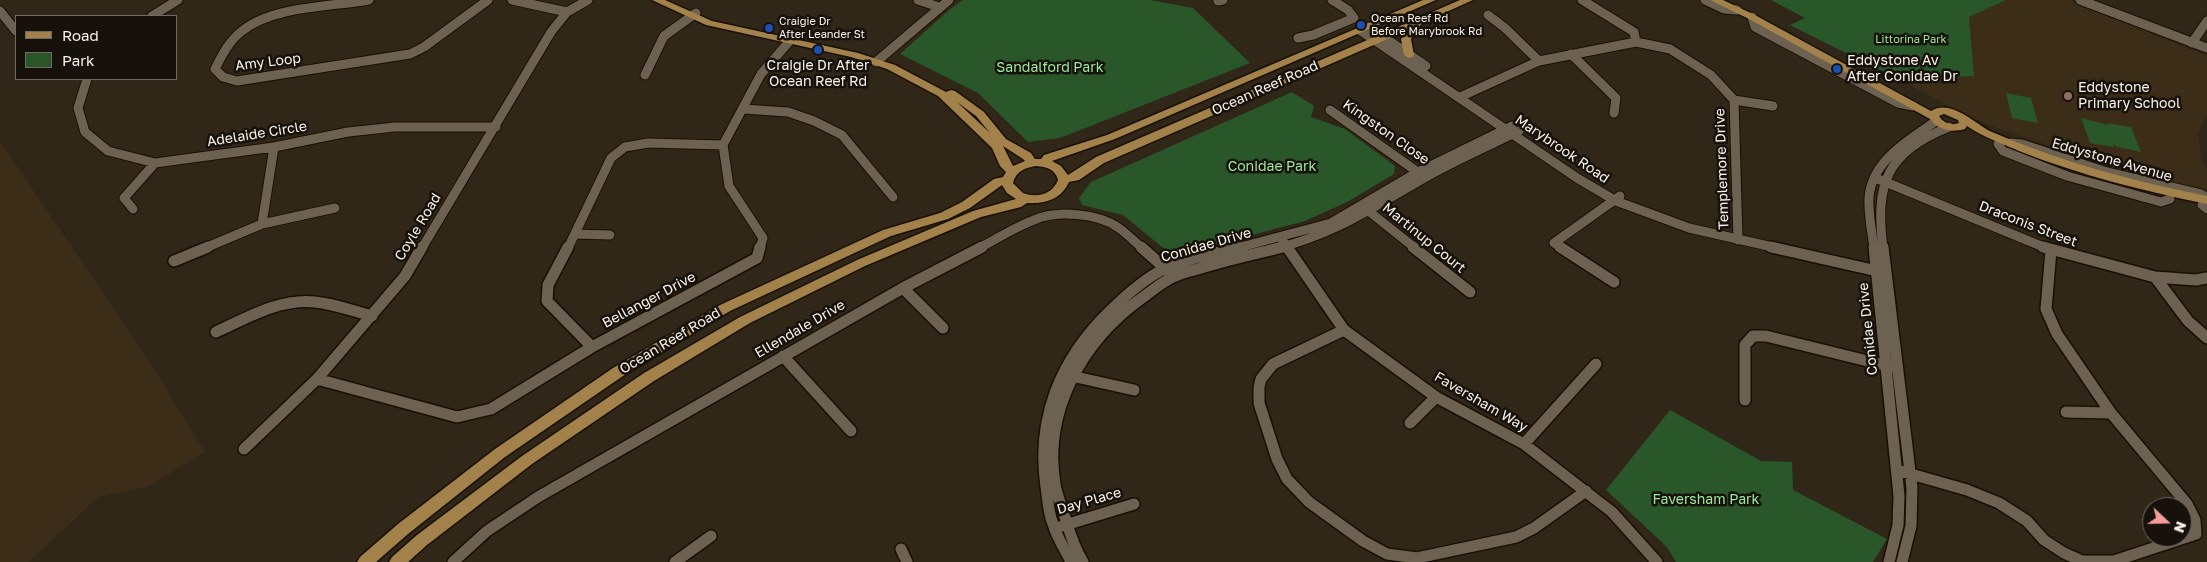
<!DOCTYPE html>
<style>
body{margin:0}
#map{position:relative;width:2207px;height:562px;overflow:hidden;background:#312719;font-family:"Golos Text",sans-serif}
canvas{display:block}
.legend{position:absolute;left:15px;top:15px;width:162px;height:65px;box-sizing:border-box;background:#16110b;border:1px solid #716b64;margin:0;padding:6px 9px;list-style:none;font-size:15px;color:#f9f2e9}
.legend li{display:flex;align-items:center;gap:10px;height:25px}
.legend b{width:25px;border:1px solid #716b64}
.north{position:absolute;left:2142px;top:497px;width:50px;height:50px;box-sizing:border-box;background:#16110b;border:1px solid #716b64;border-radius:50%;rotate:111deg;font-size:14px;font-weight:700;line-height:20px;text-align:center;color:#f9f2e9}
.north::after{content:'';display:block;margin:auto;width:18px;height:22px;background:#f59b9a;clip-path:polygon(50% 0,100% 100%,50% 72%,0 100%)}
</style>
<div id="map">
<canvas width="2207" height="562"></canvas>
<ul class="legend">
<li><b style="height:6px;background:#a2824a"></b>Road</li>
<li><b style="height:14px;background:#29572a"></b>Park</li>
</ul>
<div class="north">N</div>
</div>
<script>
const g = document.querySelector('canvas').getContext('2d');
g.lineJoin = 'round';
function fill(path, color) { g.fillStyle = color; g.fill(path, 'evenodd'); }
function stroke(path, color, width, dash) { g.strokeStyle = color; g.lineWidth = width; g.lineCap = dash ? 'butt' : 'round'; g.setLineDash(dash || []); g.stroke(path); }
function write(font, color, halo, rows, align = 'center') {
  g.font = font + ' "Golos Text",sans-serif'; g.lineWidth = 5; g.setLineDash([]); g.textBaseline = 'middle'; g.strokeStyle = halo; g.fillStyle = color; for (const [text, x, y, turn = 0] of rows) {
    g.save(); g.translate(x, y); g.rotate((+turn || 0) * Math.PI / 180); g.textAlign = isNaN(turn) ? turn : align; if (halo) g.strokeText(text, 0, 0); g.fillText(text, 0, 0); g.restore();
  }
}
fill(new Path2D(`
 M2006,0H2069L2207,56V115L2198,133L2201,159L2207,170V189L2141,176L1997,128L1960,112L1900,80L1973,76L1969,17Z
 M0,141L149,361L205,452L149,486L98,497L29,562H0Z`), '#3c2d19');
fill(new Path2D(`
 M963,0H1150L1193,8L1250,63L1060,138L1028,142L978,93L900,54L949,10Z
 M1771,0H2006L1969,17L1974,76L1900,80L1790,25L1805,18Z
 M1292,92L1314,106L1311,117L1345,129L1395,166L1394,174L1347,202L1305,221L1180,254L1167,251L1123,215L1082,205L1079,198L1091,182Z
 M2006,93L2031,98L2038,123L2012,118Z
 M2081,118L2108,125L2107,123L2131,127L2141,152L2117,147L2113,144L2114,147L2090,143Z
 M1670,410L1761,461L1792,462L1793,490L1887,539L1873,562H1676L1667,547L1606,490Z`), '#29572a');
const minorFar1 = new Path2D(`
 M369,0C330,7 273,6 242,31C229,41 222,55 215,69L223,77L237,81L410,54L424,47L488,0
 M512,0L567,12
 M918,0L939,7
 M1582,0L1634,32L1636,42
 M1705,0L1724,9L1737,10
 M2080,0L2207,48
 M1218,1L1223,0
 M0,11L16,31
 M1488,15L1505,28L1539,61
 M152,16L178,0
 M1752,17L1755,27L1898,103L1913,106
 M1369,27L1426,66
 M1361,31L1577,178L1616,201L1689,228L1777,248
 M1298,38L1313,35L1354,18L1348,10L1332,0
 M2192,43L2207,21
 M1571,54L1616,98L1614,113
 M876,62L949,0
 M645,75L664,36L696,13
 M87,79L78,108L85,132L108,151L155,163L274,147L348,132L395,127H496
 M1460,97L1539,61L1636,42L1670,49L1711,75L1734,100L1738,240
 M1734,100L1773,106
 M743,109L788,112L814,121L842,135L893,197
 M1330,110L1422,175
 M2011,143L2022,144L2107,172L2201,194L2207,198
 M1998,144L2003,151L2067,176L2161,202L2170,199
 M1878,179L2046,248
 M2202,205L2207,209
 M133,209L124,198L155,163
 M1366,209L1415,248
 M262,224L274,147
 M575,234L610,235
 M1283,241L1288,248
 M205,248L262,224L335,208
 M422,248L551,32L567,12L588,0
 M568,248L611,158L625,147L648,143L723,145
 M760,248L763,238L729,186L723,145L761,74L794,36
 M979,248C997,239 1015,227 1034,220C1057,210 1098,213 1119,228C1127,234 1134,241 1142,248
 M1237,248L1331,223L1418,172L1512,126
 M1278,248C1337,233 1375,206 1426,177C1456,160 1488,146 1519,131
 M1562,248L1554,243L1620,196
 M1874,248C1872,232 1868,214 1869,198C1871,161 1910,139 1936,121
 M1883,248C1875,184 1886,152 1949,127`);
const minor = new Path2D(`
 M568,247L548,285L547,301L592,347
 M1141,247L1166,269L1172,277
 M1287,247L1344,330L1436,397L1524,444L1612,512L1657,562
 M1413,247L1470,292
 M1560,247L1614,282
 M1771,247L1886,273
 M1874,247L1899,496L1898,525L1889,562
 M1883,247L1912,488L1911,526L1902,562
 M2043,247L2155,277L2196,280L2207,278
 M174,261L208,247
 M2155,277L2188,321L2207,338
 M903,288L943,328
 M1344,330L1273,364L1261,379L1259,387V403L1277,459L1287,479L1309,502L1363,541L1387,554L1417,558L1516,537L1534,528L1586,491
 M216,332C247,318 280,298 315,302C335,304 353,311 372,316
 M783,356L851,431
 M1067,375L1134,390
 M317,379L457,417L491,409L592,347L757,258L760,247
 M1745,400V345L1753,336H1766L1892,367
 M2066,412L2111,413
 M1410,423L1436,397
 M1524,444L1596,364
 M244,449L317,379L405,276L422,247
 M1897,470L1967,490L1999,503L2027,521L2044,540L2064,553L2082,561H2114L2196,534L2195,520L2187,504L2111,413L2057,334L2046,309L2051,250
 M1062,526L1134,504
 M901,549L907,562
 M453,562L487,531L538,497L903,288L982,247
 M675,562L711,536
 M1071,562C1065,549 1057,538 1053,524C1048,513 1048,499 1046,487C1036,419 1060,360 1109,312C1124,297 1143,280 1162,270C1187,258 1216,253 1243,247
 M1083,562C1075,549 1070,534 1066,520C1062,508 1057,496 1055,484C1043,410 1083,340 1142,298C1152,291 1162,282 1173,277C1181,273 1190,271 1198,269C1226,260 1255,254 1283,247`);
const major = new Path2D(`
 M652,0H665L712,21L858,53L895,65L946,92L951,90L955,91L984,112L1006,139L1031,153L1035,159H1041L1044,155L1107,135L1423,0H1436L1115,139L1052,161L1061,166L1068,175L1096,157L1460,0H1473L1422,23L1411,39L1414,55L1413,57L1409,58L1404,55L1401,39L1408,30L1104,163L1079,180L1069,182C1061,200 1044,204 1027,203L1021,207L981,217L865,266L750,323L654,381L532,464L427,545L408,562H389L392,557L417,535L522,456L644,373L740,317L857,260L973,211L1016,199L1007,193L1002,185L970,208L948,219L891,236L730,311L623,376L505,457L408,534L376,562H357L360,557L398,524L495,449L613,368L720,305L883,230L940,213L962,202L994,179L1003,177L1006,172L1000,166L992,148L938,96L887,69L851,57L706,25ZM957,102L976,116L990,133ZM1003,146L1023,159L1025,161L1013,166ZM1036,166C1047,167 1055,169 1058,180C1052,195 1037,198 1023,193L1013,183C1016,171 1025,168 1036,166Z
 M1710,0H1723L1755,15L1931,111C1951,98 1975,124 1992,132C2061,162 2133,181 2207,196V204C2143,191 2080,175 2019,151C2001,143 1983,137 1967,126L1965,129C1952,133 1938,130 1930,119L1749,19ZM1944,114L1958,120L1959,123C1952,126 1943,123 1939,116Z`);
stroke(minorFar1, '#191004', 11);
stroke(minor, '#191004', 14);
stroke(major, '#191004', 3);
stroke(minorFar1, '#6d6151', 9);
stroke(minor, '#6d6151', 11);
fill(major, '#a2824a');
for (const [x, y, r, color] of [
 [1361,25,5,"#1a4fb4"],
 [769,28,5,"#1a4fb4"],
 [818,50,5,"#1a4fb4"],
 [1837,69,5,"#1a4fb4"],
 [2068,96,5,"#8d6e63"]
]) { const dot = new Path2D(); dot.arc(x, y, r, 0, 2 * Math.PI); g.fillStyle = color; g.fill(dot); stroke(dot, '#16110b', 2); }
write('11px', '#f9f2e9', '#16110b', [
 ["Ocean Reef Rd",1371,19],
 ["Before Marybrook Rd",1371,32],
 ["Craigie Dr",779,22],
 ["After Leander St",779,35]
], 'left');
write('11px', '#9beb9a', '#16110b', [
 ["Littorina Park",1911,40]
]);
write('14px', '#f9f2e9', '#16110b', [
 ["Eddystone Av",1847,61],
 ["After Conidae Dr",1847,77],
 ["Craigie Dr After",818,66,"center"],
 ["Ocean Reef Rd",818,82,"center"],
 ["Eddystone",2078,88],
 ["Primary School",2078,104]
], 'left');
write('14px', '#f9f2e9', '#16110b', [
 ["Amy Loop",268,62,-7],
 ["Ocean Reef Road",1265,88,-24],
 ["Kingston Close",1386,132,35],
 ["Adelaide Circle",257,134,-9],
 ["Marybrook Road",1562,149,34],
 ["Eddystone Avenue",2112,160,16],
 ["Templemore Drive",1722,169,-92],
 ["Draconis Street",2028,224,21],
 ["Coyle Road",418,227,-59],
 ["Martinup Court",1424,238,39],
 ["Conidae Drive",1206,245,-16],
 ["Bellanger Drive",649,300,-28],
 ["Ellendale Drive",800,329,-30],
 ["Conidae Drive",1868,329,-96],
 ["Ocean Reef Road",670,341,-31],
 ["Faversham Way",1481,402,30],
 ["Day Place",1089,501,-16]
]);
write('14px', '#9beb9a', '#16110b', [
 ["Sandalford Park",1050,68],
 ["Conidae Park",1272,167],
 ["Faversham Park",1706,500]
]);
</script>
